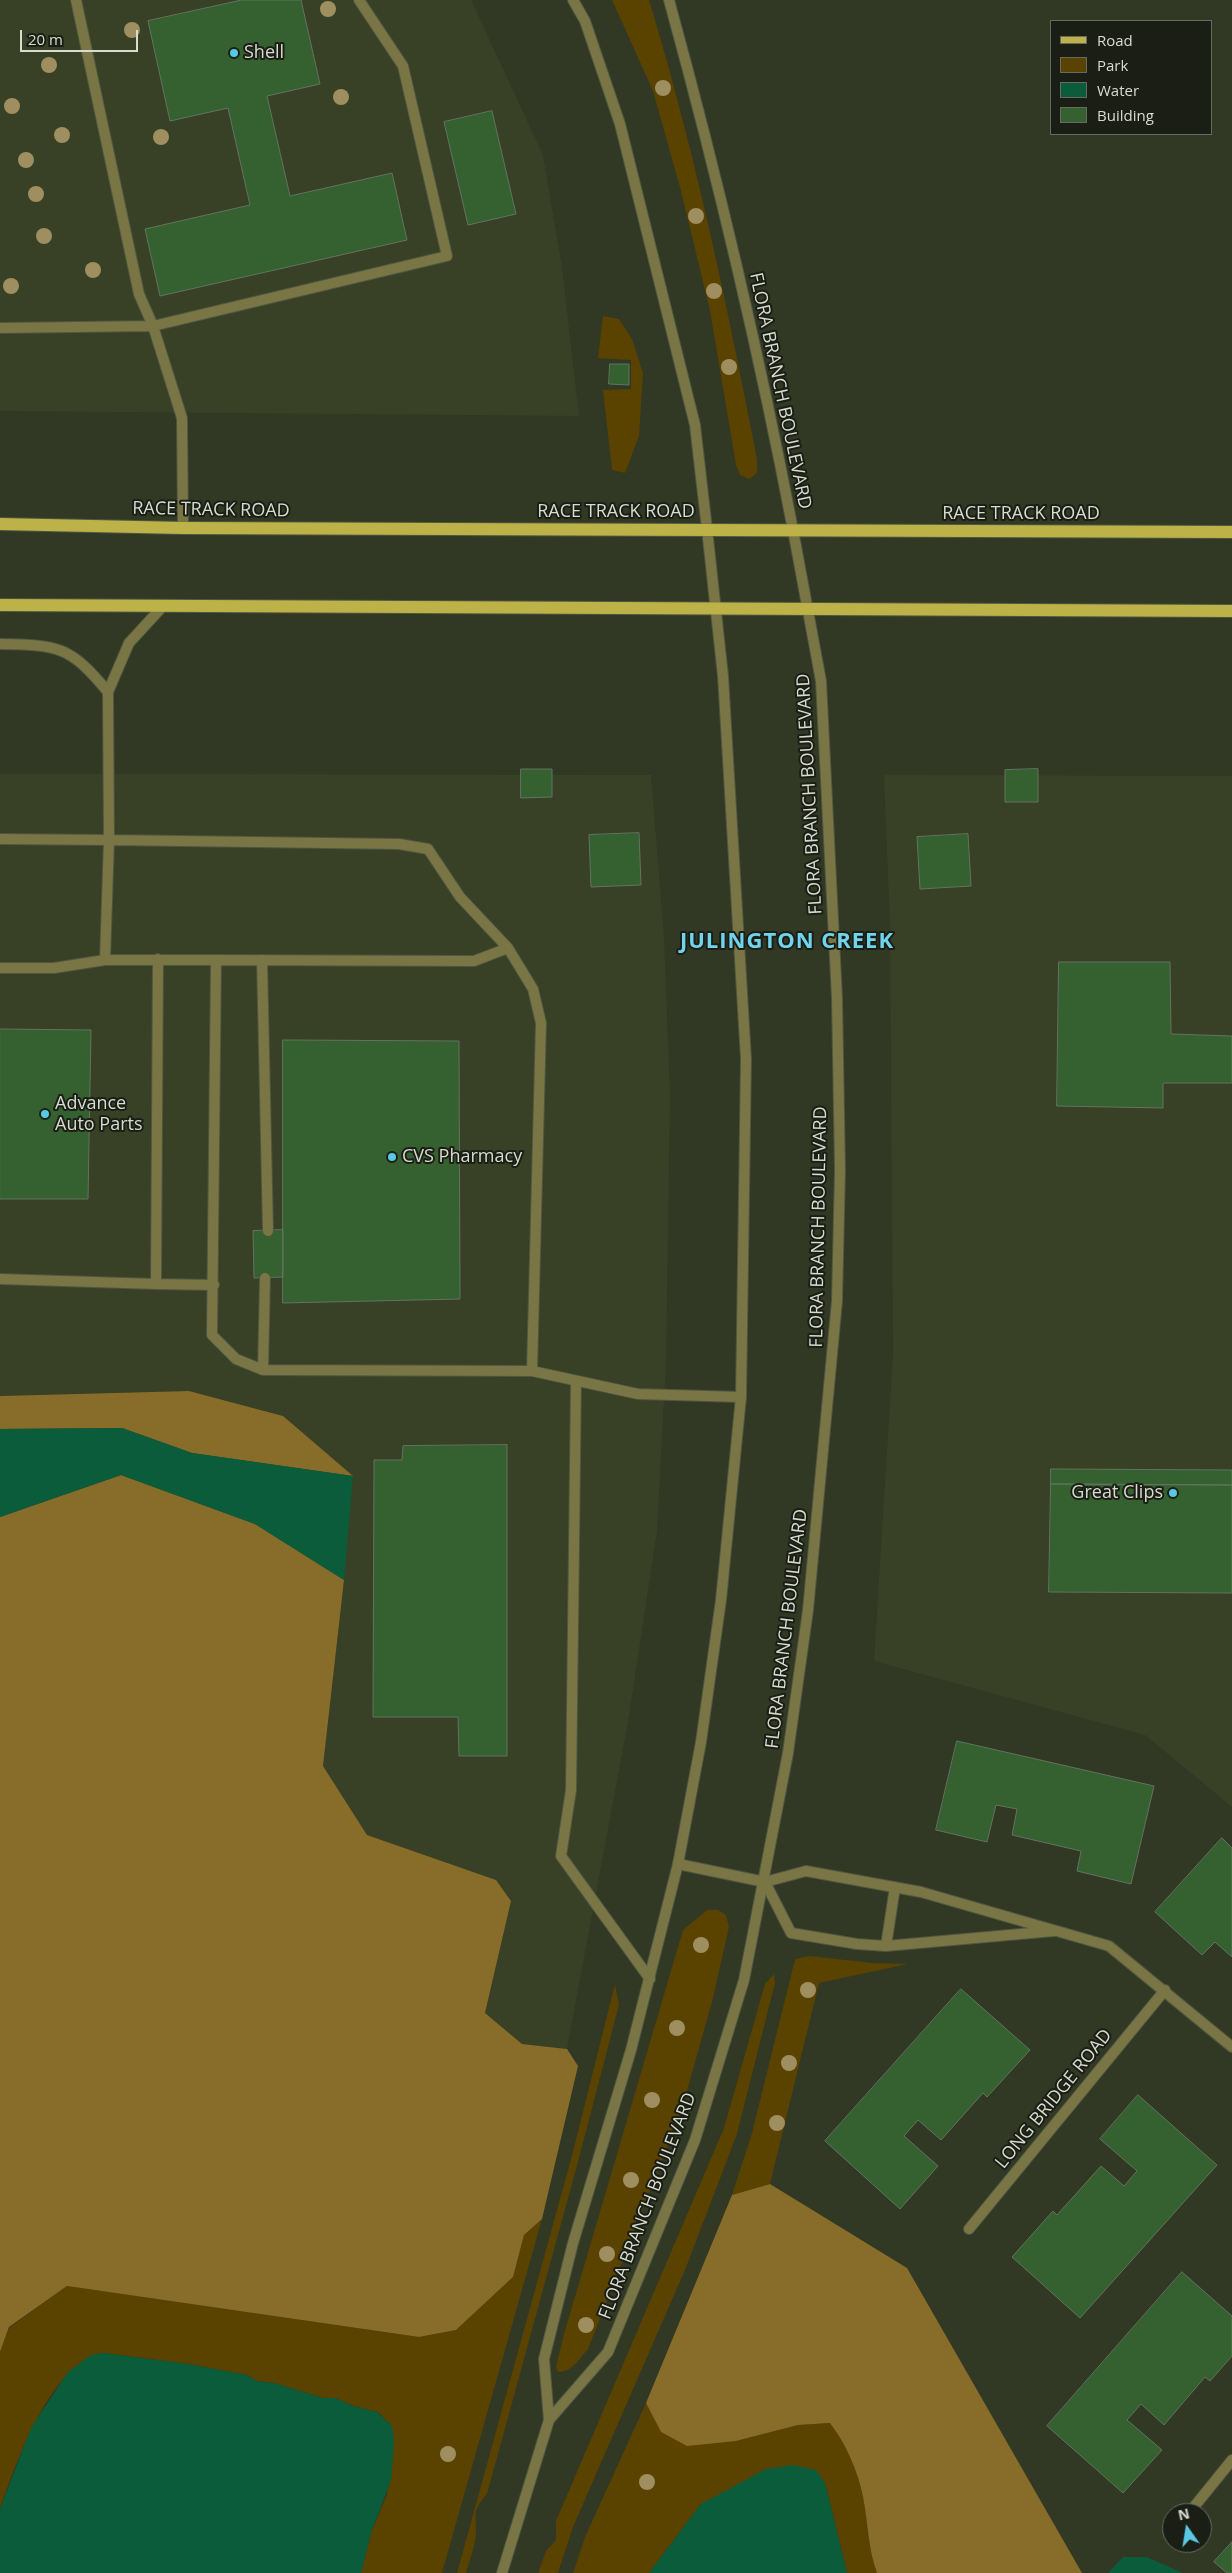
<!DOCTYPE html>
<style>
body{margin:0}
#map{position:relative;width:1232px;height:2573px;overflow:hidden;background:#313823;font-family:"Open Sans",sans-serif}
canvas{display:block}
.legend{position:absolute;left:1050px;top:20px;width:162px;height:115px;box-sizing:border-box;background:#1b1e15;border:1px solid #666a5f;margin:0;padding:6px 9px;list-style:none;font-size:15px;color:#d7dccf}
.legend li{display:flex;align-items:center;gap:10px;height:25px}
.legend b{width:25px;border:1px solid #666a5f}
.north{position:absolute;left:1162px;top:2503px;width:50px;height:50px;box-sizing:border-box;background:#1b1e15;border:1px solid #666a5f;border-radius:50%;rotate:347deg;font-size:14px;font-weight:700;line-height:20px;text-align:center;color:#d7dccf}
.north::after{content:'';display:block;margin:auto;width:18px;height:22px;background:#58c9e3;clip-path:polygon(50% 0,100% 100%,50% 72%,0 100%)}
.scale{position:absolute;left:20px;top:30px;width:118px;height:22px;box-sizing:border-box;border:2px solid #d7dccf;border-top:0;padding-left:6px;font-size:15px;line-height:18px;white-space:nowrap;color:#d7dccf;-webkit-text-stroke:4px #1b1e15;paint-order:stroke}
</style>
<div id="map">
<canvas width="1232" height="2573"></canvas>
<ul class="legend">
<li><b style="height:6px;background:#bcb248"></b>Road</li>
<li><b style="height:14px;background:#5a4200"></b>Park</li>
<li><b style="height:14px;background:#0b5c3b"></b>Water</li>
<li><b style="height:14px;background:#35602f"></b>Building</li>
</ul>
<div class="north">N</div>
<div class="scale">20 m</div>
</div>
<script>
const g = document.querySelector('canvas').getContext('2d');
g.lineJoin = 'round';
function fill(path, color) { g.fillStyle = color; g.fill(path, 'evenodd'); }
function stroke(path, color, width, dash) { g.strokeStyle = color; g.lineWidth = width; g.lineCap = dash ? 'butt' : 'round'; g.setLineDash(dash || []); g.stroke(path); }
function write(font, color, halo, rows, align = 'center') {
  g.font = font + ' "Open Sans",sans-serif'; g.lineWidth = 4; g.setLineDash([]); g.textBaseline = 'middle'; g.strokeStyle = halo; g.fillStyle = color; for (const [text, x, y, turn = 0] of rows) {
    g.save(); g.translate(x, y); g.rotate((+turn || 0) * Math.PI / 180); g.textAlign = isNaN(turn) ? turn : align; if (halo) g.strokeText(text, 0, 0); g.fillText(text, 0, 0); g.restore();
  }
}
fill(new Path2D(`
 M0,0H471L543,155L562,267L579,416L0,411Z
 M0,774L651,775L664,936L670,1095L666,1363L657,1531L628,1722L567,2049L522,2044L485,2013L511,1901L496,1880L367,1835L323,1766L344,1580L121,1475L0,1517V1429L283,1416L189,1391L0,1396Z
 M884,775L1232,776V1807L1145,1735L874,1661L893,1355L890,928Z`), '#384125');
fill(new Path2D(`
 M612,0H649C695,151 727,304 757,459V473L749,479L740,475L736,465L710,311L681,191L653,91Z
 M603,316L619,319L632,339L643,373L639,436L625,473L612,470L603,390L631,389V360L598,358Z
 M707,1910H718L726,1915L729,1927L713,1998L682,2109L588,2349C581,2357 571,2373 558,2372L556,2367L564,2334L683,1930Z
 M810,1956L872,1963L908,1964L819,1983L770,2184L732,2195L752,2133L795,1959Z
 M774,1974L775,1983L737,2134L685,2270L573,2527L558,2573H538L546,2551L556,2540V2521L724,2128L765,1984Z
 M615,1984L619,2005L578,2162L487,2494C471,2512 477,2513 476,2534C475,2547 469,2561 466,2573H457L571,2159Z
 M542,2219L442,2573H361L371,2533L387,2494L392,2426L378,2412L353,2406L336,2398H323L274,2383L256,2381L247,2375L188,2364L103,2353C51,2362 16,2463 0,2509V2352L9,2328L67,2286L419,2337L456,2330L513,2277L524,2235Z
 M646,2403L661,2432L736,2441L798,2425L830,2423C846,2444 858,2470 863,2497C868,2522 868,2549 877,2573H847L825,2483L701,2504L649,2573H573L585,2537Z`), '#5a4200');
fill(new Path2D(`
 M189,1391L283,1416L353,1476L192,1453L122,1428L0,1429V1396Z
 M121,1475L255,1524L344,1580L323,1766L367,1835L496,1880L511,1901L485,2013L522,2044L567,2049L578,2066L542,2219L524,2235L513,2277L456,2330L419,2337L67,2286L9,2327L0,2352V1517Z
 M770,2184L907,2268L1082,2573H877C868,2549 868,2522 863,2497C858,2471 846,2444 830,2423L798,2425L736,2441L687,2446L661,2432L646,2403L732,2195Z`), '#886c2a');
fill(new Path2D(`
 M122,1428L192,1453L353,1476L344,1580L255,1524L121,1475L0,1517V1429Z
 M103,2353L188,2364L247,2375L256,2381L274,2383L323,2398H336L353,2406L377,2412L392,2426L394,2441L391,2480L371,2533L361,2573H0V2509L31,2428L68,2372L91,2355Z
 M793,2465L816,2470L825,2483L847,2573H649L701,2504L766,2469Z
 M1123,2557H1147L1183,2573H1108Z`), '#0b5c3b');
const building = new Path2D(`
 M242,0H301L320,84L267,96L290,196L392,173L407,240L160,296L145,229L250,205L228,108L170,121L148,21Z
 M492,111L516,214L468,225L444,122Z
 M610,364H629V385L609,384Z
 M521,769H552V797L521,798Z
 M1038,769V802H1005V770Z
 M639,833L641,885L591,887L589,835Z
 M968,834L971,886L920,889L917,837Z
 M1059,962H1170L1171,1034L1232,1036V1083H1163V1108L1057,1106Z
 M0,1029L91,1030L88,1199H0Z
 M283,1040L459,1041L460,1299L283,1303Z
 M283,1230V1277L254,1278L253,1231Z
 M507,1445V1756H459L458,1717H373L374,1460H402L403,1446Z
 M1051,1469L1232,1470V1485L1051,1484Z
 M1051,1484L1232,1485V1593L1049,1592Z
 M957,1741L1154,1786L1131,1884L1077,1871L1081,1851L1012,1835L1017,1809L996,1805L987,1842L936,1830Z
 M1222,1838L1232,1848V1957L1215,1942L1202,1955L1155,1912Z
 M961,1989L1030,2050L987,2097L983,2093L941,2140L918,2120L904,2136L938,2166L900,2209L825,2141Z
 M1138,2095L1217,2165L1080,2318L1012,2257L1053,2211L1057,2215L1101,2166L1124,2186L1137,2171L1100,2139Z
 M1182,2272L1232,2316V2356L1210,2381L1205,2377L1164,2425L1141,2404L1127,2420L1162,2450L1123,2493L1047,2426Z
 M1232,2542V2573H1227L1214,2562Z`);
fill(building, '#35602f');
stroke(building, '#637360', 1);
const service = new Path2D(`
 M76,0L139,294L153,326L182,418L183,528
 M0,328L153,326L447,256L403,66L359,0
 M163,606L129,643L108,692L109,840L399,844L428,849L460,897L508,948L533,989L541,1023L532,1371
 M0,644C59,645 70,646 108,692
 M0,839L109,840L105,960H216L212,1335L236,1359L263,1370L532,1371L638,1394L741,1397
 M216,960L474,961L508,948
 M262,960L268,1231
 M0,968H54L105,960
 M0,1279L156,1284L158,959
 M156,1284L214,1285
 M263,1370L265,1278
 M576,1381L571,1790L561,1856L650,1979`);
const minor = new Path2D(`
 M573,0L585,21L620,124L695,425L707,529
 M669,0C717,175 759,352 793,530
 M678,1864L765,1882L806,1871L921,1892L1109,1946L1232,2047
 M765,1882L791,1933L857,1944L886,1946L1054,1931
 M886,1946L895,1887
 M969,2229L1165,1990
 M1189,2513L1232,2460`);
const tertiary = new Path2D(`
 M549,2420L608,2352L695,2140L744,1980L788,1753L808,1610L837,1301L840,1170L837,998L821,681L793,530
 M502,2573L549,2420L544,2359L573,2243L631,2050L678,1864L701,1742L721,1600L741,1397L746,1059L723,676L707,529`);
const primary = new Path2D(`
 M0,524L183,528L1232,532
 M0,605L1232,611`);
stroke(service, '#4f5642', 12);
stroke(minor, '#4f5642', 12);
stroke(tertiary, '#4f5642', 12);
stroke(primary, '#4f5642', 14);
stroke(service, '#797545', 10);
stroke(minor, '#797545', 10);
stroke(tertiary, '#797545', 10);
stroke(primary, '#bcb248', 12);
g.fillStyle = '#9f8f60';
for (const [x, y] of [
 [328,9],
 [132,30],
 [49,65],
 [663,88],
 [341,97],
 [12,106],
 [62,135],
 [161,137],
 [26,160],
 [36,194],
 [696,216],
 [44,236],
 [93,270],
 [11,286],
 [714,291],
 [729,367],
 [701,1945],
 [808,1990],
 [677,2028],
 [789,2063],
 [652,2100],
 [777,2123],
 [631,2180],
 [607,2254],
 [586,2325],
 [448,2454],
 [647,2482]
]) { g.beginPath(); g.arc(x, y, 8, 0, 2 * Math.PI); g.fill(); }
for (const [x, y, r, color] of [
 [234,53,5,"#58c9e3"],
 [45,1114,5,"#58c9e3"],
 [392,1157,5,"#58c9e3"],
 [1173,1493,5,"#58c9e3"]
]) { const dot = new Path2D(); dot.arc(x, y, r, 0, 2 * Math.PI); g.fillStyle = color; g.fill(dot); stroke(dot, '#1b1e15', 2); }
write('18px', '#d7dccf', '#1b1e15', [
 ["Shell",244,53],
 ["Advance",55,1104],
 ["Auto Parts",55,1125],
 ["CVS Pharmacy",402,1157],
 ["Great Clips",1163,1493,"right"]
], 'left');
write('18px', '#d7dccf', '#1b1e15', [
 ["FLORA BRANCH BOULEVARD",780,391,78],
 ["RACE TRACK ROAD",211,510,1],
 ["RACE TRACK ROAD",616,512],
 ["RACE TRACK ROAD",1021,514],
 ["FLORA BRANCH BOULEVARD",810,794,-93],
 ["FLORA BRANCH BOULEVARD",819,1227,-89],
 ["FLORA BRANCH BOULEVARD",787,1629,-83],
 ["LONG BRIDGE ROAD",1054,2099,-51],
 ["FLORA BRANCH BOULEVARD",648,2206,-69]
]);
g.letterSpacing = '1px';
write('bold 22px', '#70d4ed', '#1b1e15', [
 ["JULINGTON CREEK",787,942]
]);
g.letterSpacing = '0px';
</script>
